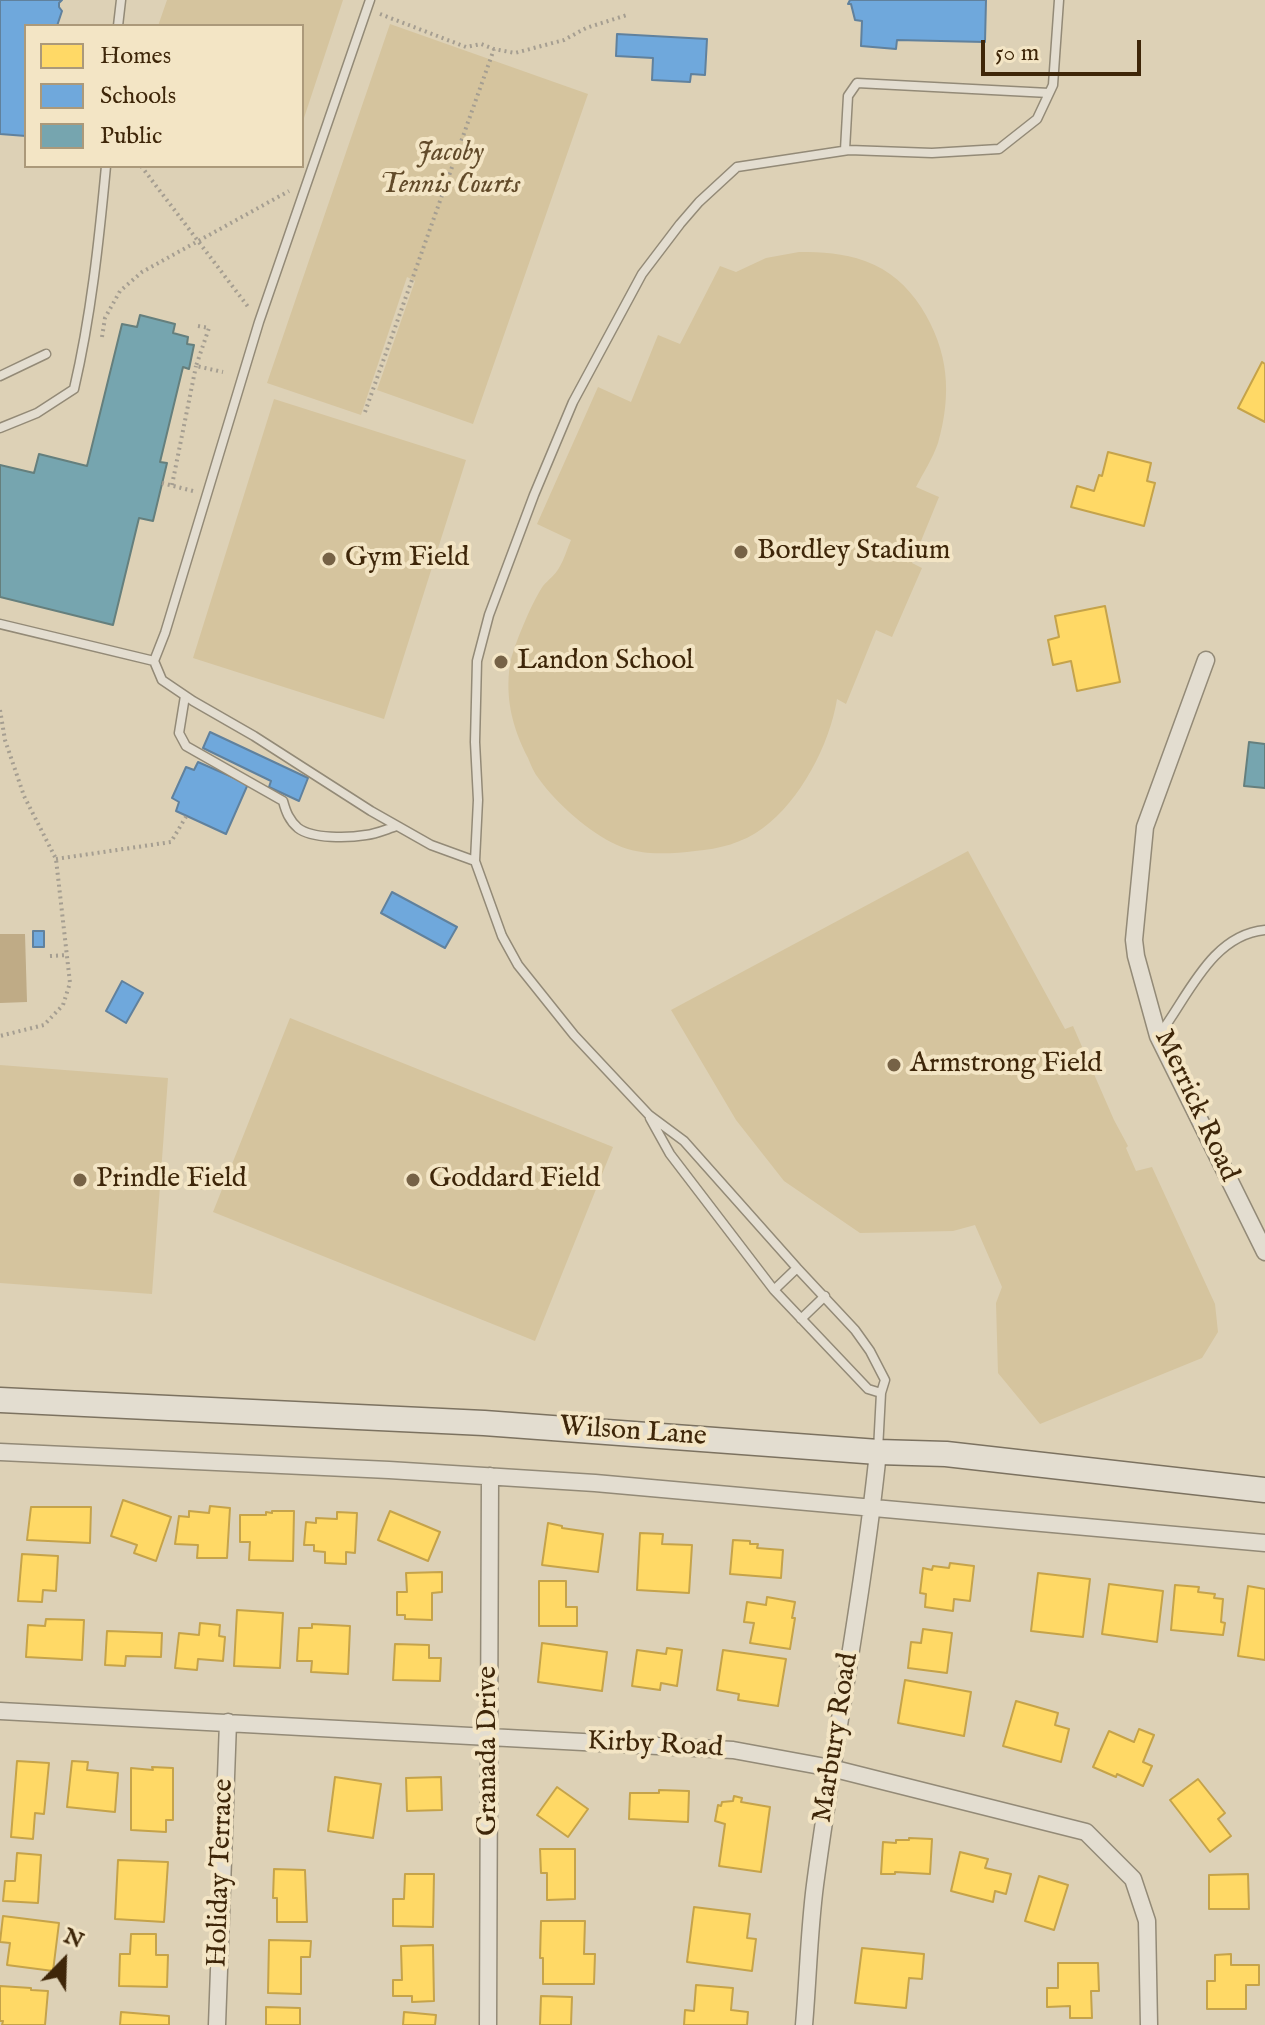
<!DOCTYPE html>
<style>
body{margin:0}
#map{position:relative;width:1265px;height:2025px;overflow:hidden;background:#ddd1b6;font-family:"IM FELL English",serif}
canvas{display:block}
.legend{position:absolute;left:24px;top:24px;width:280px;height:144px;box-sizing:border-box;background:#f3e5c5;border:2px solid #ab997a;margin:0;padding:10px 14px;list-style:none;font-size:24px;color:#3e2609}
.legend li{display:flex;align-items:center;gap:16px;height:40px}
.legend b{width:40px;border:2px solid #ab997a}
.north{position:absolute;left:24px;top:1921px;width:80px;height:80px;-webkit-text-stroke:6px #f3e5c5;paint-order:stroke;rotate:23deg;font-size:22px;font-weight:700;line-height:32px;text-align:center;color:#3e2609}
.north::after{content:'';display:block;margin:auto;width:28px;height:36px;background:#3e2609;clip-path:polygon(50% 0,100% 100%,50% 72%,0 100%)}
.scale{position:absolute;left:981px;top:40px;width:160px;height:36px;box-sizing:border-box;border:4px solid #3e2609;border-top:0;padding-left:10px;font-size:24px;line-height:28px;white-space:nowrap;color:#3e2609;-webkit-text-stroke:6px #f3e5c5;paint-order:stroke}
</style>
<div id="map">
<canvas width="1265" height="2025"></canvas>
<ul class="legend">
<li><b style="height:22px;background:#ffd966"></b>Homes</li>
<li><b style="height:22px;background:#6fa8dc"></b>Schools</li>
<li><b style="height:22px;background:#76a5af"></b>Public</li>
</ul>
<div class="north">N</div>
<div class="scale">50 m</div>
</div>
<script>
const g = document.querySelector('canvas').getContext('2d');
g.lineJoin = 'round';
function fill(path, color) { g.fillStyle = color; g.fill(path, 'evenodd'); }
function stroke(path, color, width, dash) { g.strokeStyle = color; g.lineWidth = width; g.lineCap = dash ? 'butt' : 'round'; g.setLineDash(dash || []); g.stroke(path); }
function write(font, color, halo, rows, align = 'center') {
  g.font = font + ' "IM FELL English",serif'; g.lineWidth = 8; g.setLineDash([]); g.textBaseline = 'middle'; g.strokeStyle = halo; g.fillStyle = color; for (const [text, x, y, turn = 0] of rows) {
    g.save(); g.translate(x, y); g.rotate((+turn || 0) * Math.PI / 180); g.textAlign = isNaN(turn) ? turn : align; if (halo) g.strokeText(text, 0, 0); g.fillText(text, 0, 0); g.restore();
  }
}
fill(new Path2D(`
 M167,0H343L302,124V26H158Z
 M390,24L588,94L473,424L377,390L415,281L407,277L361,415L267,383Z
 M799,252C822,252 843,253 865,261C890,270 907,286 921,307C949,351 952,394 938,443C933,458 923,473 916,487L939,497L912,563L922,568L892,637L876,630L846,704L837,699C830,744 800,801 763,828C743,843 719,849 695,851C670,854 641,856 617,845C590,833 556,803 539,779C534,773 531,765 528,758C512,727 505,698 510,664C513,647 533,600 543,586C548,580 555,575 559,568C564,560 567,549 571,540L537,524L598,387L631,402L658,335L680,344L720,266L736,272L766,258Z
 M274,399L466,460L384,719L193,658Z
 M968,851L1065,1029L1073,1026L1114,1120L1128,1146L1126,1148L1136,1171L1152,1167L1215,1304L1218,1332L1202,1358L1040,1424L998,1373L996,1303L1002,1287L975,1225L953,1231L860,1233L784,1181L736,1120L671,1010Z
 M290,1018L613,1147L535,1341L213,1212Z
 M0,1065L168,1078L152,1294L0,1283Z`), '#d5c49e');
fill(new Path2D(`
 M0,934H25L27,1002L0,1003Z`), '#bfab86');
const homes = new Path2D(`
 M1262,362L1265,364V422L1238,408Z
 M1108,452L1151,463L1147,481L1155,483L1144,526L1071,507L1077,486L1094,491L1099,475L1102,476Z
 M1105,606L1120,682L1077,691L1071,661L1053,665L1048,640L1059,637L1055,616Z
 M123,1500L171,1517L156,1561L134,1553L137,1545L111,1536Z
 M210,1506L230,1508L227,1558H197L198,1545L175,1544L179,1516L189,1517V1511L209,1513Z
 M31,1507H91L90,1543L27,1540Z
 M272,1511H294L293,1561L249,1560L250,1542H240V1515H266V1512L272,1513Z
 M390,1511L440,1532L428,1561L378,1540Z
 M337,1512L357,1513L355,1553L346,1552V1564L325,1563V1552L314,1551V1545H304L306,1522L316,1523V1518L337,1519Z
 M548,1523L562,1526V1528L603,1534L598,1572L542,1565Z
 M640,1533L663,1534L662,1544L692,1545L689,1593L637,1590Z
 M733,1540L750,1541V1544H758L757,1548L783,1550L781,1578L730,1574Z
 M22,1554L58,1556L56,1591L43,1590L42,1602L18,1601Z
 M950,1563L974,1566L970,1601L954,1599L953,1611L925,1607L926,1594L920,1593L923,1568L932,1570L933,1566L949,1568Z
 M442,1572V1592L432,1593V1620L405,1619V1615H397V1592H407L406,1573Z
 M1038,1573L1090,1579L1083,1637L1031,1631Z
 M539,1581H566V1607H577V1626H539Z
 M1109,1584L1163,1591L1157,1642L1102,1634Z
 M1175,1585L1199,1587L1198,1592L1215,1594L1214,1598L1223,1599L1221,1622L1225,1623L1223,1635L1171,1630Z
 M1248,1586L1265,1589V1660L1238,1656Z
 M767,1597L795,1602L792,1618H795L790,1649L750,1643L754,1623L744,1622L747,1602L766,1605Z
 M237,1610L283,1613L280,1668L234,1666Z
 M46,1619L84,1620L82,1660L26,1657L28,1625L45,1626Z
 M200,1623L220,1625L219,1636L225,1637L223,1661L198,1659L197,1670L175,1668L179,1633L199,1635Z
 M312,1624L350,1626L348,1674L311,1672L312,1661H297L299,1628H312Z
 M923,1629L952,1633L947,1673L908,1668L911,1642L921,1643Z
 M107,1631L162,1633L161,1657L126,1656L125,1666L105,1665Z
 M542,1643L607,1652L602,1691L538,1682Z
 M395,1644L429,1645V1658H441L440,1681L393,1680Z
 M667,1648L682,1650L677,1686L661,1683L660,1690L632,1686L637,1650L666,1654Z
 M723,1650L786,1659L778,1706L738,1700L739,1694L717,1690Z
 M905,1680L971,1692L964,1736L898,1723Z
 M1016,1701L1058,1713L1055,1725L1069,1729L1061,1762L1003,1746Z
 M1139,1729L1154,1735L1143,1762L1152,1766L1143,1786L1117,1774L1116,1777L1093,1767L1109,1731L1134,1742Z
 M17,1761L49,1763L44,1814L35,1813L33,1839L11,1837Z
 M72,1761L88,1762L87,1770L118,1773L115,1812L67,1807Z
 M152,1767L173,1768V1820H166V1832L131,1830V1768L153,1770Z
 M335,1777L381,1784L373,1838L328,1831Z
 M441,1777L442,1810L407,1811L406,1778Z
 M1198,1779L1225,1813L1218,1819L1231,1836L1210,1852L1170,1800Z
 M557,1787L588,1809L568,1837L537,1815Z
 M659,1790L689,1791L688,1822L629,1819L630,1793H659Z
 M734,1796L742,1798L741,1802L770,1807L761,1872L719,1866L725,1824L715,1821L718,1805L721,1806L722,1802L733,1801Z
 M909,1838L932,1839L930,1874L895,1872V1874H881L883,1842L896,1843V1840H909Z
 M540,1849H575V1899L547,1900V1873H541Z
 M960,1852L988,1859L985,1868L1011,1874L1006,1894L995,1891L993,1902L951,1891Z
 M17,1853L41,1855L38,1903L3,1901L5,1881H15Z
 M118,1860L168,1862L164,1922L115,1919Z
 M274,1869L305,1870L307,1922H277V1898H273Z
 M405,1874H434L433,1927L393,1926V1899H404Z
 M1248,1874L1249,1909H1209V1875Z
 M1039,1876L1068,1885L1054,1930L1025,1921Z
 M694,1907L750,1914L747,1938L756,1939L752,1971L687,1962Z
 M3,1916L59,1923L53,1971L7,1965L10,1943L0,1942Z
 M541,1921H585L584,1954H595L594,1984H543V1958H540Z
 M131,1934H156V1955H168L167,1987L119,1986L120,1954H130Z
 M269,1940L311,1941L310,1957H301V1994L268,1993Z
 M433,1945L434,2001L412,2002V1996H393V1980H402L401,1946Z
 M862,1948L924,1954L922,1979L909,1978L906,2008L855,2003Z
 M1231,1954V1965H1259V1985H1246V2009H1207V1981H1215V1955Z
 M1058,1963H1098L1099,1991H1091L1092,2018H1070V2006L1047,2007V1988H1058Z
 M696,1985L733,1988L731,2010L748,2012L747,2025H684L685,2010L694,2011Z
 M0,1986L31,1988V1990L48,1991L45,2025H2L3,2021H0Z
 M541,1996L572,1997L571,2025H540Z
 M266,2007L300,2008V2025H266Z
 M121,2012L169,2016V2025H120Z
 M404,2012L436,2015L435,2025H403Z`);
fill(homes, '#ffd966');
stroke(homes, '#c5a34a', 2);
const schools = new Path2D(`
 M0,0H62L59,3V7L62,11L57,26H26V136L0,134Z
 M850,0H986L985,42L897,40L896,49L861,46L862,21L855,20L851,4H848Z
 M617,34L707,39L705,75L691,74L690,82L652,80L653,58L616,56Z
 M210,732L308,778L299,801L269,787L271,781L203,748Z
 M198,762L248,784L226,834L176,811L179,802L172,798L186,767L194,770Z
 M392,892L457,927L445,948L381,913Z
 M33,931H44V947H33Z
 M122,981L143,993L126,1023L106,1011Z`);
fill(schools, '#6fa8dc');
stroke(schools, '#60819d', 2);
const public = new Path2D(`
 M140,315L175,324L173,333L188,337L187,344L194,345L189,369L183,367L160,462L167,463L153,521L139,518L113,625L0,597V465L34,473L39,454L87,466L122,324L137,327Z
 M1249,742L1265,744V788L1244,786Z`);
fill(public, '#76a5af');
stroke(public, '#657f7d', 2);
const lane = new Path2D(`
 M370,0L259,322L165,633L154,661L162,680L193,701L254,736L371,811L431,845L475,861
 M118,26L121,0
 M845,150L848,96L857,83L1049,93
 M0,376L46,354
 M0,428L37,413L74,389C91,316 99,241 106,166
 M0,624L154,661
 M185,696L179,733L186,746L283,801C286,812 289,820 298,828C312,839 349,838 366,835C376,834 387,829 397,826
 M1159,1035C1188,997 1211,935 1265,930
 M650,1118L670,1154L774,1290L868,1389L881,1393
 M774,1290L797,1268
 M801,1319L825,1296
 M878,1450L881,1393L885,1380L870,1351L855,1330L797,1268L684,1141L649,1115L574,1035L518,965L502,936L475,861L478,800L475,742L477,661L489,615L534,495L573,402L642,274L680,224L699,202L737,167L849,150L932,153L999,149L1037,119L1053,85L1059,0`);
const street = new Path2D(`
 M1206,660L1145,827L1134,940L1136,956L1158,1036L1265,1252
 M0,1452L389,1470L595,1483L1265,1543
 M0,1711L733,1750L831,1768L1086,1832L1133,1879L1147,1921L1149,2025
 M217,2025L228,1722
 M488,2025L490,1476
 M804,2025C808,1979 809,1931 815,1885C834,1741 863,1597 878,1452`);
const secondary = new Path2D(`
 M0,1400L484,1423L878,1452L946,1454L1265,1490`);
stroke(lane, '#938a77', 11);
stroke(street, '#938a77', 19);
stroke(secondary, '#7c7260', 27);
stroke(new Path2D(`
 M380,14L466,47L481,44L494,49L515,53L564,40L586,28L627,15
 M141,166L249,308
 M198,326L209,328L196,366L223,372
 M102,337L105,318L120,291L142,272L289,191
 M365,412L494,49
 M162,483L193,491
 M172,485L196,366
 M0,710L5,740L24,796L56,859L70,983L63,1005L44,1025L0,1036
 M56,859L171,842L187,815
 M50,956L67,955`), '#a59e91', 4, [2, 4]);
stroke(lane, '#e3ddd0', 8);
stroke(street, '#e3ddd0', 16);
stroke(secondary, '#e3ddd0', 24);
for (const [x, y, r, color] of [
 [741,552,8,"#766246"],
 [329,559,8,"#766246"],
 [501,662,8,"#766246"],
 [894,1065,8,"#766246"],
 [80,1180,8,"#766246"],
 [413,1180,8,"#766246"]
]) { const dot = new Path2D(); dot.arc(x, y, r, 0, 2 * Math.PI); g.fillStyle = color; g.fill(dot); stroke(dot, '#f3e5c5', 3); }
write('italic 28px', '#624b2a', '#f3e5c5', [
 ["Jacoby",450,154],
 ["Tennis Courts",450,186]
]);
write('28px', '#3e2609', '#f3e5c5', [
 ["Bordley Stadium",757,552],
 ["Gym Field",345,559],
 ["Landon School",517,662],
 ["Armstrong Field",910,1065],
 ["Prindle Field",96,1180],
 ["Goddard Field",429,1180]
], 'left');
write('28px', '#3e2609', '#f3e5c5', [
 ["Merrick Road",1195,1106,65],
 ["Wilson Lane",633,1433,4],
 ["Marbury Road",837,1738,-81],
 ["Kirby Road",655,1746,3],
 ["Granada Drive",489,1751,-90],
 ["Holiday Terrace",222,1873,-88]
]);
</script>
